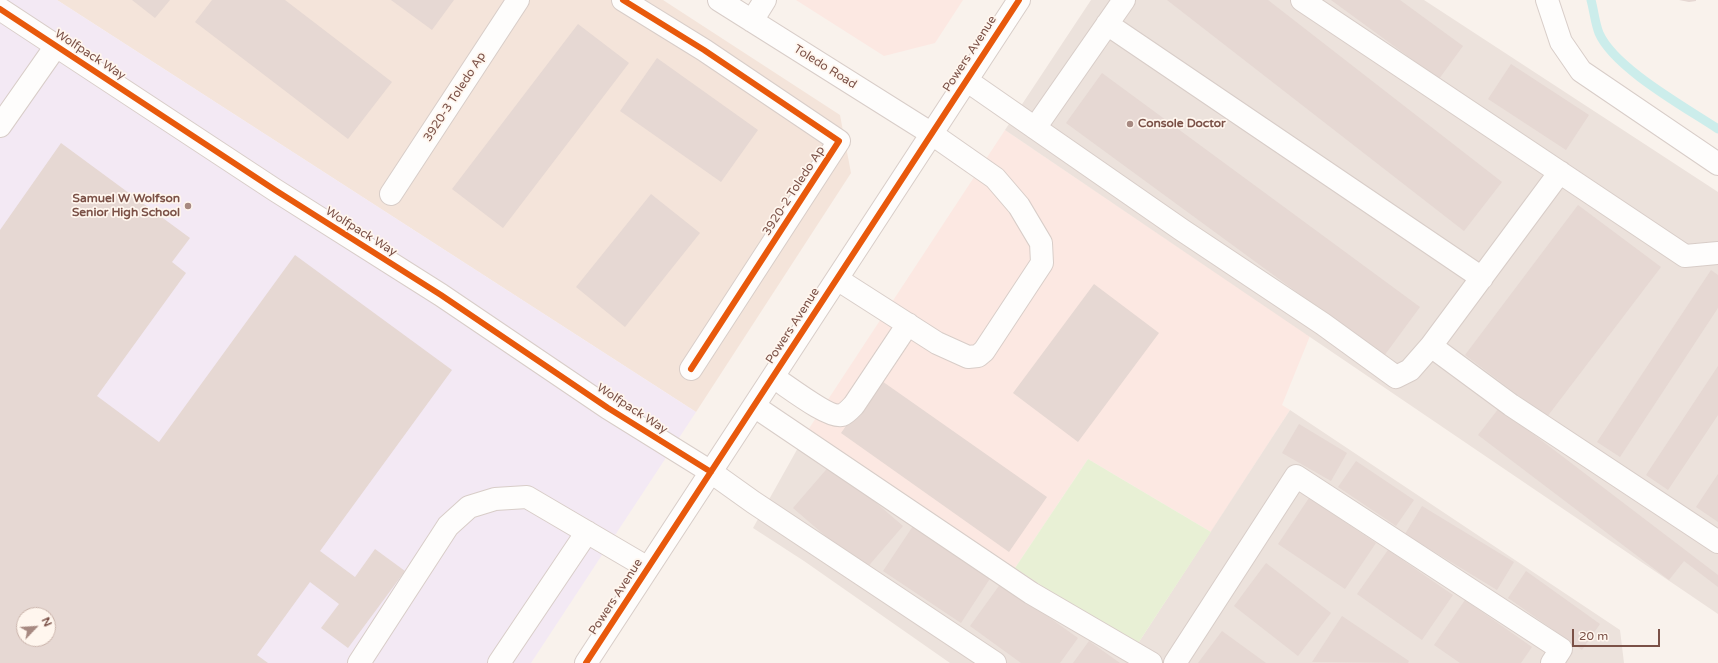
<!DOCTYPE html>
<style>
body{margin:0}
#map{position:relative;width:1718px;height:663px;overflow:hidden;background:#f9f2ec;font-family:"Varela Round",sans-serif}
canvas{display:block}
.north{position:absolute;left:16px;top:607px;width:40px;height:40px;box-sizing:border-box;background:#fff6ee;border:1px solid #cab4ab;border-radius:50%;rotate:65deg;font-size:11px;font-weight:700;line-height:16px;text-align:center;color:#7b5147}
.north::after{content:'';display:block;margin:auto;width:14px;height:18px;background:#a78981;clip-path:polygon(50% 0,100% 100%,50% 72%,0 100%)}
.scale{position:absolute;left:1572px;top:629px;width:88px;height:18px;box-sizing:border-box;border:2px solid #7b5147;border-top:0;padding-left:5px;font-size:12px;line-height:14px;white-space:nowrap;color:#7b5147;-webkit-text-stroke:3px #fff6ee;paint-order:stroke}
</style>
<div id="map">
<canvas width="1718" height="663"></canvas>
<div class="north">N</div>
<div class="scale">20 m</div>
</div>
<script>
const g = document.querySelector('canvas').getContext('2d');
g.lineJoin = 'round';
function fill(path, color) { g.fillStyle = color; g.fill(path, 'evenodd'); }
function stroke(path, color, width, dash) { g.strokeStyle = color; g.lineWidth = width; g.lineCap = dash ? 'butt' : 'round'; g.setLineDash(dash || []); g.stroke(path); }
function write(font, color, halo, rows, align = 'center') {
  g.font = font + ' "Varela Round",sans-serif'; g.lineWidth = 3.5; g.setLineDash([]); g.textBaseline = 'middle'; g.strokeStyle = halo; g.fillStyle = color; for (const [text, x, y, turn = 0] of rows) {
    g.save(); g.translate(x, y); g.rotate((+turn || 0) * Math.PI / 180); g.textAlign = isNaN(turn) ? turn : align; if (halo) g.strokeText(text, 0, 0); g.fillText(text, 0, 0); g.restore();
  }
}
fill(new Path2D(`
 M57,0H663L840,115L851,173L696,412Z`), '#f4e4da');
fill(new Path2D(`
 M796,0H963L935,43L884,56Z
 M1005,130L1310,336L1282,405L1290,410L1211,532L1088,459L1015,568L808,430Z`), '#fce8e2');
fill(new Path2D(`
 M1091,0H1424L1718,192V614L1005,130Z
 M1290,410L1620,630L1624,663H950L804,561L753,528L808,430L1135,648Z`), '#ece2dc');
fill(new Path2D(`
 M0,0H57L696,412L531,663H0ZM24,615H48V639H24Z`), '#f3e9f4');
fill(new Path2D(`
 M1088,459L1211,532L1135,648L1015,568Z`), '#e8f0d5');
stroke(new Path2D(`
 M1591,0C1594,11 1595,23 1599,33C1614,68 1685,107 1718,129`), '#ccedeb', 9);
fill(new Path2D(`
 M132,0H170L155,18Z
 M212,0H285L392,82L348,139L195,22Z
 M391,0H454L432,30Z
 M1167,0H1268L1502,182L1464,231Z
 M1331,0H1400L1463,46L1439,79Z
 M1679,0H1696V1L1689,2Z
 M578,24L629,63L503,228L452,189Z
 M657,58L758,130L721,182L620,111Z
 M1511,64L1589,115L1566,150L1488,99Z
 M1102,73L1420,307L1384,356L1066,123Z
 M61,143L190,238L172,262L186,273L97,396L159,442L295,255L452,370L320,551L355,577L375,549L405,571L348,648L321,628L339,604L310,582L257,655L268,663H0V230ZM24,615H48V639H24Z
 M651,194L700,233L625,327L576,287Z
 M1578,205L1661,267L1547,417L1465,355Z
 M1711,270L1718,275V308L1620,457L1597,442Z
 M1094,284L1159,333L1078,442L1013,393Z
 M1718,366V415L1668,490L1646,475Z
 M879,379L1047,497L1009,552L841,433Z
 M1499,408L1718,575V587L1684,561L1669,580L1478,435Z
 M1299,424L1347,453L1331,481L1282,453Z
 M1356,461L1414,500L1396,526L1338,487Z
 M831,464L903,526L865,570L793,508Z
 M1718,474V522L1696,507Z
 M1309,498L1376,543L1345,589L1278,544Z
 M1422,506L1514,562L1497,590L1405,534Z
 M913,526L991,577L961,623L883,571Z
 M1388,550L1453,595L1422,640L1357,594Z
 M1266,563L1331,613L1298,656L1234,606Z
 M1526,571L1600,624L1582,650L1508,598Z
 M1001,583L1078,638L1060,663H1021L970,626Z
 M1465,600L1532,647L1521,663H1460L1434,645Z
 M1342,616L1409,661L1408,663L1312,662Z
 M1222,631L1266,663H1198Z
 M1089,641L1120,663H1073Z`), '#e6d8d3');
const minor = new Path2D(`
 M623,0L704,50L839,141L691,369
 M719,0L932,134L995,178L1019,206L1041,243L1042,263L984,351L978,356L968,357L937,343L837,279
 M1302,0L1685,256L1718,253
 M1547,0L1561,42L1581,71L1718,164
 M0,9L275,190L441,295L608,408L711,472L753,502L995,663
 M752,21L765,0
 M1107,24L1482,278
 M966,80L1182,230L1323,324L1396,377L1410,370L1431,346L1511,405L1718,542
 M0,126L56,46
 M1035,128L1124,0
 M391,194L518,0
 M1431,346L1560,172
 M773,377C786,385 829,419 842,415C847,413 851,408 854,405L908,324
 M754,406L1031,593L1151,663
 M359,663L448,526L469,507L495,499L527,497L648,568
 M499,663L587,532
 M586,663L1019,0
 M1175,663L1296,476L1561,649L1552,663`);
stroke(minor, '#d8cdc8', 24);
stroke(minor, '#fefdfc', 22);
stroke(new Path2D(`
 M623,0L704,50L839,141L691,369
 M0,9L275,190L441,295L608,408L711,472
 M586,663L1019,0`), '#e8590c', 6);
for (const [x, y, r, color] of [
 [1130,124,4,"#a78981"],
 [188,206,4,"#a78981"]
]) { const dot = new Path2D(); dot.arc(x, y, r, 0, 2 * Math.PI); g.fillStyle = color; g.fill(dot); stroke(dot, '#fff6ee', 1.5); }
write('12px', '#7b5147', '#fff6ee', [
 ["Powers Avenue",970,54,-57],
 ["Wolfpack Way",90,55,33],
 ["Toledo Road",825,67,32],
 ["3920-3 Toledo Ap",455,97,-57],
 ["3920-2 Toledo Ap",794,191,-57],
 ["Wolfpack Way",361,232,32],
 ["Powers Avenue",793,326,-57],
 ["Wolfpack Way",632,409,33],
 ["Powers Avenue",616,597,-57]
]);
write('bold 12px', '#7b5147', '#fff6ee', [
 ["Console Doctor",1138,124],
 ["Samuel W Wolfson",180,199,"right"],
 ["Senior High School",180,213,"right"]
], 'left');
</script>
